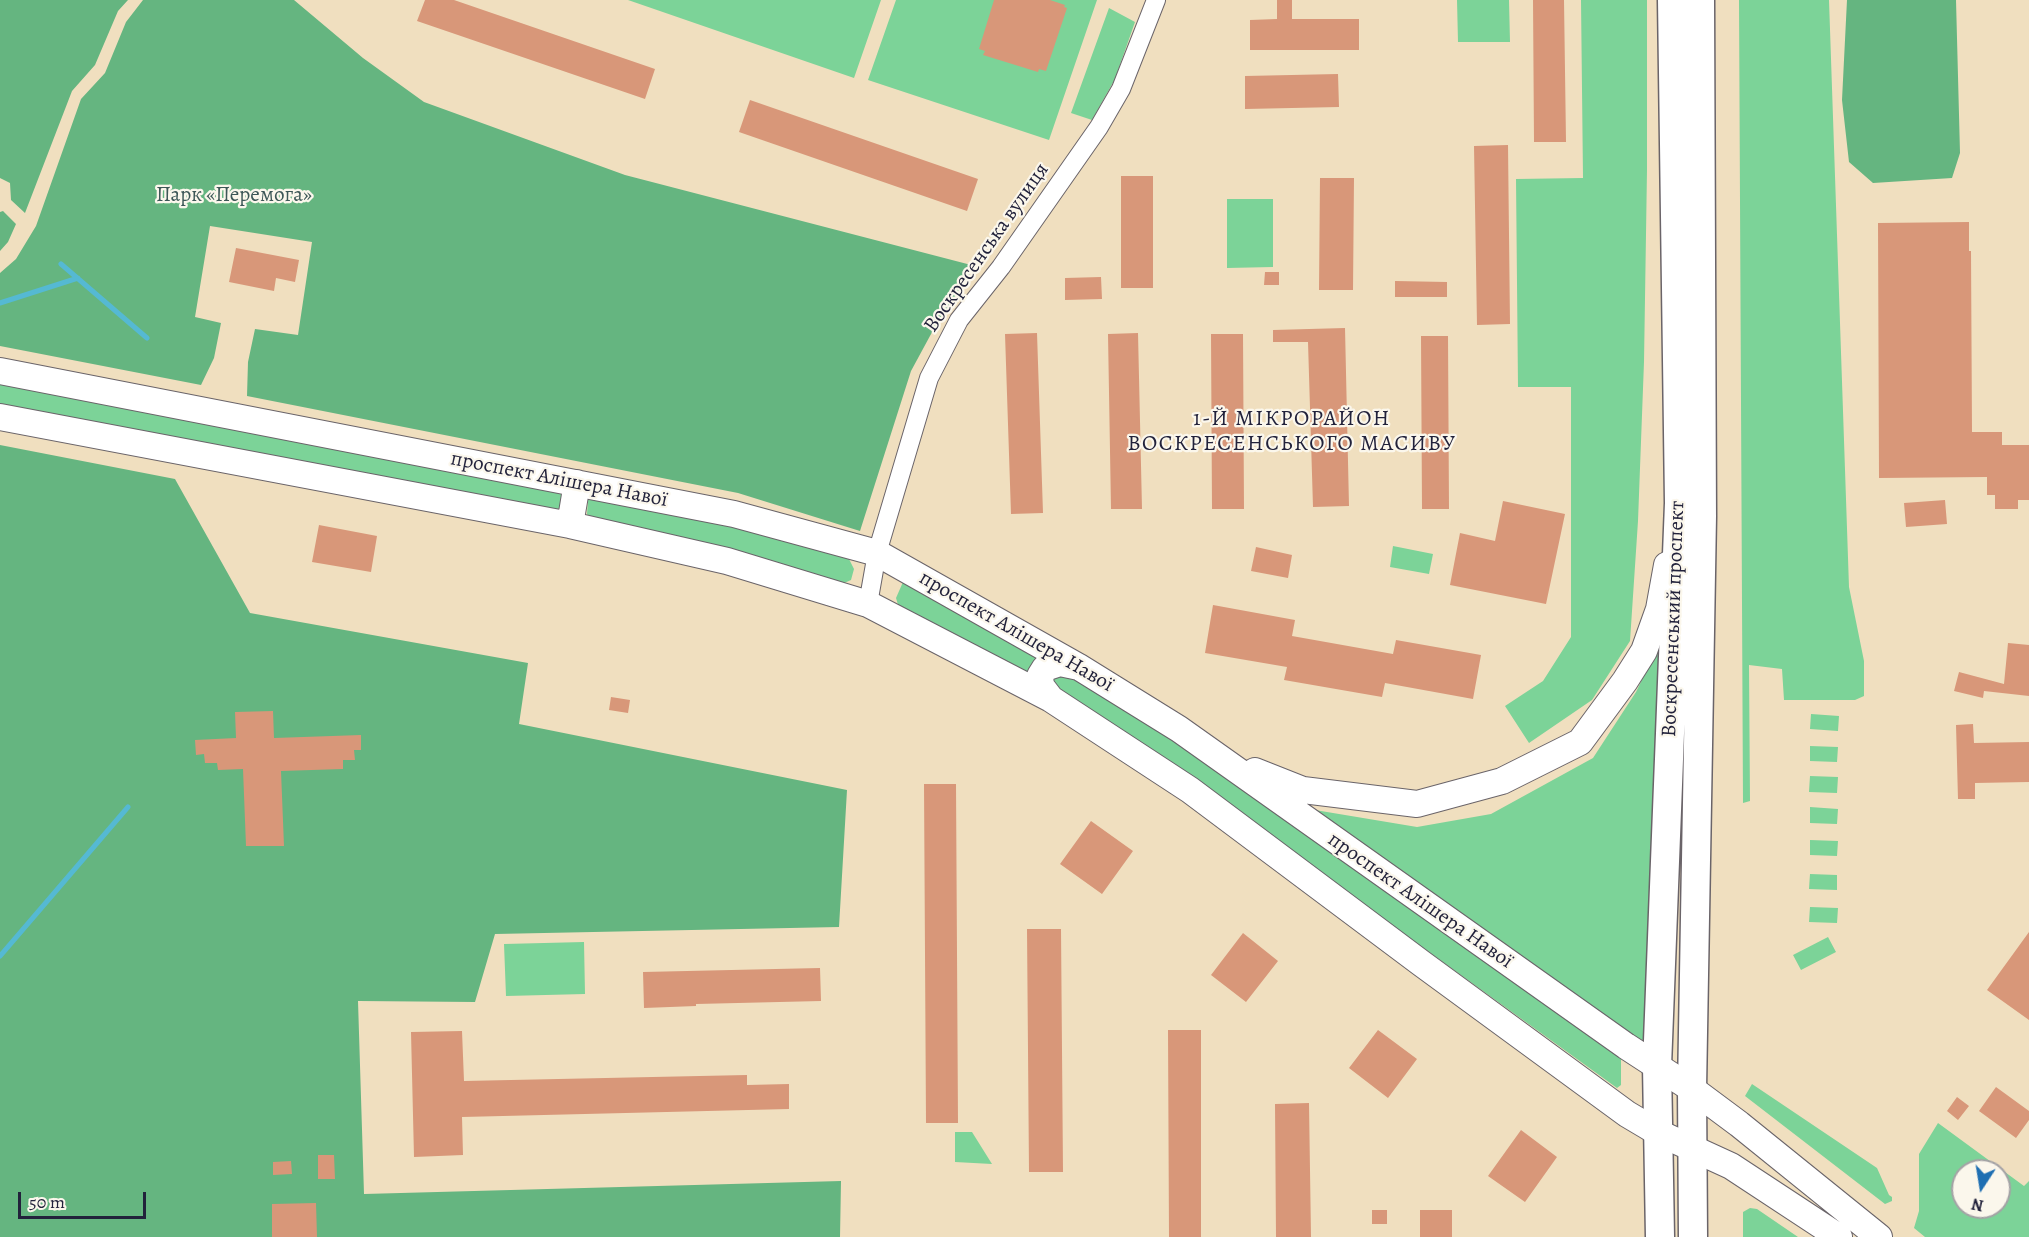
<!DOCTYPE html>
<meta charset="utf-8">
<style>
body{margin:0}
#map{position:relative;width:2029px;height:1237px;overflow:hidden;background:#f0dfbf;font-family:Alegreya,serif}
canvas{display:block}
.north{position:absolute;left:1951px;top:1159px;width:60px;height:60px;box-sizing:border-box;background:#fbf7ec;border:2px solid #a4a2a5;border-radius:50%;rotate:192deg;font-size:16px;font-weight:700;line-height:24px;text-align:center;color:#22223b}
.north::after{content:'';display:block;margin:auto;width:21px;height:27px;background:#1f6fb2;clip-path:polygon(50% 0,100% 100%,50% 72%,0 100%)}
.scale{position:absolute;left:18px;top:1192px;width:128px;height:27px;box-sizing:border-box;border:3px solid #22223b;border-top:0;padding-left:8px;font-size:18px;line-height:21px;white-space:nowrap;color:#22223b;-webkit-text-stroke:4px #fbf7ec;paint-order:stroke}
</style>
<div id="map">
<canvas width="2029" height="1237"></canvas>
<div class="north">N</div>
<div class="scale">50 m</div>
</div>
<script>
const g = document.querySelector('canvas').getContext('2d');
g.lineJoin = 'round';
function fill(path, color) { g.fillStyle = color; g.fill(path, 'evenodd'); }
function stroke(path, color, width, dash) { g.strokeStyle = color; g.lineWidth = width; g.lineCap = dash ? 'butt' : 'round'; g.setLineDash(dash || []); g.stroke(path); }
function write(font, color, halo, rows, align = 'center') {
  g.font = font + ' Alegreya,serif'; g.lineWidth = 4.5; g.setLineDash([]); g.textBaseline = 'middle'; g.strokeStyle = halo; g.fillStyle = color; for (const [text, x, y, turn = 0] of rows) {
    g.save(); g.translate(x, y); g.rotate((+turn || 0) * Math.PI / 180); g.textAlign = isNaN(turn) ? turn : align; if (halo) g.strokeText(text, 0, 0); g.fillText(text, 0, 0); g.restore();
  }
}
fill(new Path2D(`
 M628,0H881L854,78Z
 M896,0H1097L1049,140L868,80Z
 M1457,0H1509L1510,42H1458Z
 M1581,0H1647V170L1644,362L1638,521L1630,641L1592,700L1529,743L1505,706L1543,681L1571,637V387H1518L1516,179L1583,178Z
 M1739,0H1829L1849,587L1864,661V696L1855,700H1784L1782,669L1749,665L1750,801L1743,803Z
 M1109,8L1135,22L1115,79L1092,120L1071,113Z
 M1227,199H1273V267L1227,268Z
 M0,379L557,488L563,496L560,508L549,512L0,405Z
 M598,495L760,530L849,559L854,569L851,580L842,584L591,521L587,514L588,500Z
 M1393,546L1433,554L1429,574L1390,567Z
 M903,582L1095,682L1621,1057V1085L1617,1088L1357,900L899,608L896,598Z
 M1662,638L1643,1044L1309,809L1417,827L1491,814L1593,758L1636,692Z
 M1811,714L1839,716L1838,731L1810,729Z
 M1810,746L1838,747L1837,762L1810,761Z
 M1810,776L1838,777L1837,793L1809,792Z
 M1810,807L1838,809L1837,824L1810,823Z
 M1810,840L1838,841L1837,856L1810,855Z
 M1810,874L1837,875V890L1809,889Z
 M1810,907L1838,908L1837,923L1809,922Z
 M1828,937L1836,952L1801,970L1793,955Z
 M584,942L585,994L506,996L504,944Z
 M1752,1084L1877,1168L1889,1195L1892,1197V1201L1885,1204L1745,1096Z
 M1938,1123L2024,1186L2029,1181V1237H1925L1914,1228L1919,1211V1154ZM1963,1171H1999V1207H1963Z
 M955,1132H972L992,1164L955,1162Z
 M1750,1208L1757,1209L1798,1237H1743V1212Z`), '#7cd398');
fill(new Path2D(`
 M0,0H128L118,11L95,65L72,91L25,213L11,200L10,183L0,178Z
 M143,0H294L363,58L424,102L625,175L975,266L937,323L911,371L860,531L738,493L247,396L248,362L255,329L298,335L312,242L210,226L195,317L221,323L214,358L201,385L0,346V273L16,259L36,226L81,99L105,73L126,22Z
 M1847,0H1956L1960,153L1952,178L1873,183L1849,162L1842,100Z
 M3,211L16,224L8,242L0,251V212Z
 M0,445L175,479L250,613L528,663L519,724L847,790L839,927L495,934L475,1002L358,1001L364,1194L841,1181L840,1237H0Z`), '#65b580');
stroke(new Path2D(`
 M61,264L147,338
 M0,303L78,278
 M0,956L128,807`), '#55b9d3', 5);
fill(new Path2D(`
 M425,0H454L655,69L645,99L417,21Z
 M994,0H1050L1065,5L1064,7L1067,8L1046,71L1039,69L1038,72L983,55L985,51L979,49Z
 M1277,0H1292V19H1359V50H1250V20L1277,19Z
 M1533,0H1564L1566,142H1534Z
 M1338,74L1339,107L1245,109V76Z
 M750,100L978,179L967,211L739,132Z
 M1508,145L1510,324L1477,325L1474,146Z
 M1121,176H1153V288H1121Z
 M1320,178H1354L1353,290H1319Z
 M1969,222V251H1971L1972,432H2002V445H2029V500H2018V509H1995V495H1987V477L1879,478L1878,223Z
 M236,248L299,260L295,282L276,278L274,291L229,282Z
 M1265,272H1279V285H1264Z
 M1101,277L1102,299L1065,300V278Z
 M1395,281L1447,282V297H1395Z
 M1345,328L1349,506L1313,507L1308,342H1273V330Z
 M1037,333L1043,513L1011,514L1005,334Z
 M1138,333L1142,509H1111L1108,334Z
 M1211,334H1243L1244,509H1212Z
 M1421,336H1448L1449,509H1422Z
 M1945,500L1947,524L1906,527L1904,503Z
 M1503,501L1565,514L1546,604L1450,585L1460,533L1495,541Z
 M319,525L377,536L371,572L312,562Z
 M1256,547L1292,555L1288,578L1251,571Z
 M1213,605L1295,620L1292,636L1393,654L1396,640L1481,655L1473,699L1385,683L1382,697L1284,680L1287,667L1205,653Z
 M2008,643L2029,645V696L1984,691L1983,698L1954,691L1959,672L2004,684Z
 M611,697L630,700L628,713L609,710Z
 M273,711L274,738L361,735V750H354L355,760H343V769L281,771L284,846H246L243,769L218,770L217,763H205L204,754L196,755L195,740L236,738L235,712Z
 M1973,724L1974,743L2029,742V782L1975,783V799H1958L1956,725Z
 M924,784H956L958,1123H926Z
 M1091,821L1133,851L1102,894L1060,864Z
 M1027,929H1061L1063,1172H1029Z
 M2029,932V1020L1987,990Z
 M1243,933L1278,961L1246,1002L1211,975Z
 M820,968L821,1001L696,1004V1006L644,1008L643,972Z
 M1168,1030H1201V1237H1169Z
 M1378,1030L1417,1059L1388,1098L1349,1068Z
 M462,1031L464,1081L747,1075V1085L789,1084V1109L462,1117L463,1155L414,1157L411,1032Z
 M1996,1087L2029,1111V1120L2016,1138L1979,1111Z
 M1957,1097L1969,1106L1958,1120L1947,1111Z
 M1309,1103L1311,1237H1276L1275,1104Z
 M1521,1130L1557,1157L1525,1202L1488,1176Z
 M318,1155H334L335,1179H318Z
 M291,1161L292,1174L273,1175V1162Z
 M316,1203L317,1237H272V1204Z
 M1372,1210H1387V1224H1372Z
 M1420,1210H1452V1237H1420Z`), '#d89779');
const street = new Path2D(`
 M868,604L877,553L929,378L959,320L1001,267L1099,127L1121,89L1156,0`);
const secondary = new Path2D(`
 M0,371L734,514L877,553L1079,667L1179,729L1626,1046L1692,1089L1739,1124L1879,1237
 M0,417L570,525L727,561L868,604L1051,699L1190,790L1421,963L1627,1114L1659,1133L1731,1166L1839,1237
 M570,525L577,483
 M1051,699L1041,686L1040,676L1045,668L1060,663L1079,667
 M1255,771L1303,790L1417,804L1502,781L1580,742L1625,681L1644,651L1659,609L1667,565`);
const primary = new Path2D(`
 M1660,1237L1657,1066L1679,503L1672,0
 M1693,1237L1692,1089L1702,516L1700,0`);
stroke(street, '#6a6469', 20);
stroke(secondary, '#6a6469', 28);
stroke(primary, '#6a6469', 31);
stroke(street, '#fff', 18);
stroke(secondary, '#fff', 26);
stroke(primary, '#fff', 28);
write('21px', '#3d5757', '#fbf7ec', [
 ["Парк «Перемога»",234,196]
]);
write('21px', '#22223b', '#fbf7ec', [
 ["Воскресенська вулиця",987,248,-55],
 ["проспект Алішера Навої",559,480,11],
 ["Воскресенський проспект",1674,619,-88],
 ["проспект Алішера Навої",1016,632,30],
 ["проспект Алішера Навої",1420,901,35]
]);
g.letterSpacing = '1.5px';
write('22px', '#22223b', '#fbf7ec', [
 ["1-Й МІКРОРАЙОН",1292,420],
 ["ВОСКРЕСЕНСЬКОГО МАСИВУ",1292,445]
]);
g.letterSpacing = '0px';
</script>
